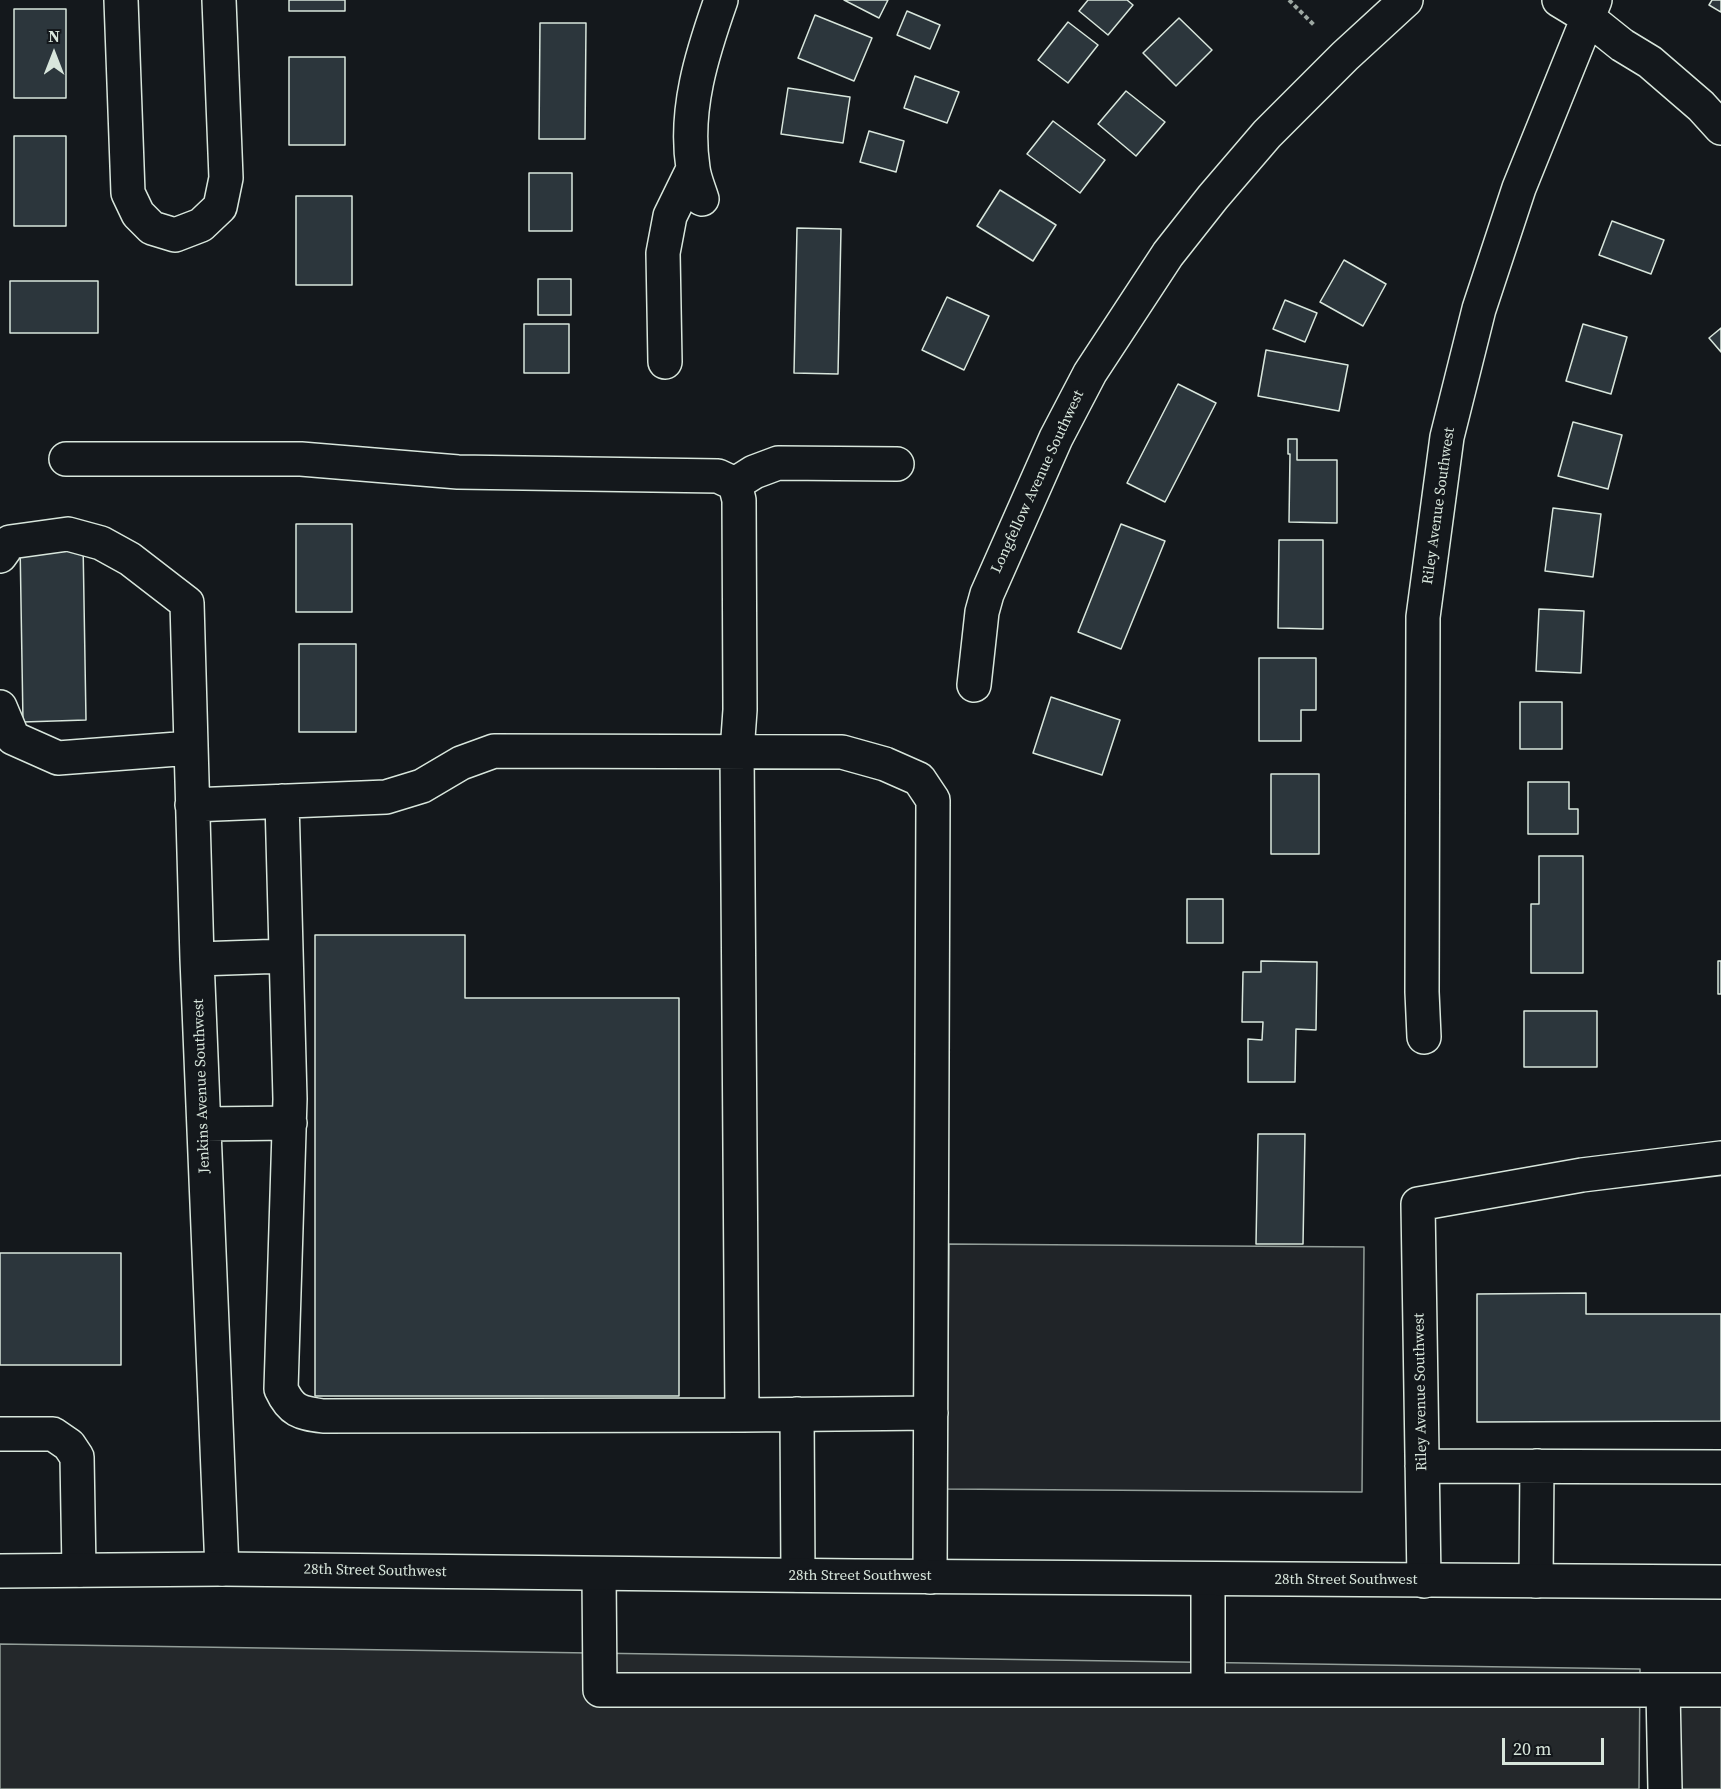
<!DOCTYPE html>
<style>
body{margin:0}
#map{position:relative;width:1721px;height:1789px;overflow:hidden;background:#14181c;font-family:"Source Serif 4",serif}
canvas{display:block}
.north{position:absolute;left:24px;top:24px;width:60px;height:60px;-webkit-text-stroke:4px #14181c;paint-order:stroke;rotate:0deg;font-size:16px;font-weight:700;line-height:24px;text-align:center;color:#d8e6dc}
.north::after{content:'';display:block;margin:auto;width:21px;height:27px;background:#d8e6dc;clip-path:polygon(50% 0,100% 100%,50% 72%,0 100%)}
.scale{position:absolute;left:1502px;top:1738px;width:102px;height:27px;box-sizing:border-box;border:3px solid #d8e6dc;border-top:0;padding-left:8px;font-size:18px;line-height:21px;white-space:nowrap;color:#d8e6dc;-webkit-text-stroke:4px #14181c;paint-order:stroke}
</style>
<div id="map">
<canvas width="1721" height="1789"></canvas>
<div class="north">N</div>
<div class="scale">20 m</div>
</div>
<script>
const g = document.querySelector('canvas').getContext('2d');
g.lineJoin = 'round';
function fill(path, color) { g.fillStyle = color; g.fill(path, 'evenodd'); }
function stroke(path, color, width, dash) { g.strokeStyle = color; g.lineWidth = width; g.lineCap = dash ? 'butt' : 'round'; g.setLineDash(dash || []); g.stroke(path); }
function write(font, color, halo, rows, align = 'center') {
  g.font = font + ' "Source Serif 4",serif'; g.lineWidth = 4.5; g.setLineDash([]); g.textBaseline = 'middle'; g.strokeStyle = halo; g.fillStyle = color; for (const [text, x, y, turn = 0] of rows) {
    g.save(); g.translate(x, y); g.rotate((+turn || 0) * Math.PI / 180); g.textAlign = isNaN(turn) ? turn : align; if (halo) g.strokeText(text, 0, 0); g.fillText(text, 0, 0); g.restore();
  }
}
const green = new Path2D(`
 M949,1244L1364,1247L1362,1492L947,1489Z`);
fill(green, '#202428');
stroke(green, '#939e99', 1.5);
const parking = new Path2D(`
 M0,1644L1640,1669L1639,1789H0Z
 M1656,1676H1721V1789H1656Z`);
fill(parking, '#24282b');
stroke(parking, '#939e99', 1.5);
const building = new Path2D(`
 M289,0H345V11H289Z
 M844,0H888L879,18Z
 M1088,0H1127L1133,5L1108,35L1079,11Z
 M1712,0H1721V12L1709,5Z
 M14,9H66V98H14Z
 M907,11L940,25L930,49L897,35Z
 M815,15L872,38L854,81L798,58Z
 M1179,18L1212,50L1176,86L1143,53Z
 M1068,22L1098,45L1068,83L1038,60Z
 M540,23H586L585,139H539Z
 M289,57H345V145H289Z
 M915,76L959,92L947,123L904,108Z
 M788,88L850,97L843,143L781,134Z
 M1126,91L1165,122L1136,156L1098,124Z
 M1053,121L1105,160L1080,193L1027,154Z
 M869,131L904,141L896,172L860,162Z
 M14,136H66V226H14Z
 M529,173H572V231H529Z
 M1000,190L1056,225L1033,261L977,226Z
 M296,196H352V285H296Z
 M1612,221L1664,240L1651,274L1599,255Z
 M797,228L841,229L838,374L794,373Z
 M1344,260L1386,284L1363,326L1320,302Z
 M538,279H571V315H538Z
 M10,281H98V333H10Z
 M947,297L989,316L964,370L922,350Z
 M1285,300L1317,313L1305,342L1273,329Z
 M524,324H569V373H524Z
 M1583,324L1627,337L1611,394L1566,381Z
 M1721,328V352L1709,338Z
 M1266,350L1348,365L1339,411L1258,396Z
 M1178,384L1216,403L1165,502L1127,483Z
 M1573,422L1622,435L1608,489L1558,476Z
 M1288,439H1297V460H1337V523L1289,522L1290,454H1288Z
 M1553,508L1601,514L1593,577L1545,571Z
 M296,524H352V612H296Z
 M1121,524L1165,541L1121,649L1078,632Z
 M1279,540H1323V629L1278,628Z
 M83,542L86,720L23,722L20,543Z
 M1539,609L1584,611L1581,673L1536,671Z
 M299,644H356V732H299Z
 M1259,658H1316V710H1301V741H1259Z
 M1051,697L1120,720L1102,775L1033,753Z
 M1520,702H1562V749H1520Z
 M1271,774H1319V854H1271Z
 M1528,782H1569V809H1578V834H1528Z
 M1539,856H1583V973H1531V904H1539Z
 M1187,899H1223V943H1187Z
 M315,935H465V998H679V1396H315Z
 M1261,961L1317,962L1316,1030L1296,1029L1295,1082H1248V1039L1262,1040L1263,1022H1242L1243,972H1261Z
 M1718,961H1721V994H1718Z
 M1524,1011H1597V1067H1524Z
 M1258,1134H1305L1303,1244H1256Z
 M0,1253H121V1365H0Z
 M1586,1293V1314H1721V1421L1477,1422V1294Z`);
fill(building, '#2c363c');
stroke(building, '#d8e6dc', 1.5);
const minor = new Path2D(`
 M121,0L128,193L138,214L152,228L175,235L201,225L220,207L226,178L219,0
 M1559,0L1587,17L1622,45L1650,62L1701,106L1721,128
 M702,199C699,189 694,178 693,168C684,110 702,54 721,0
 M665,362L663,253L670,216L693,169
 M66,459H301L458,472L718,476L735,484L739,500L740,710L737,752L742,1415L931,1413
 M735,484L754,472L778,463L897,464
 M0,556L10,542L68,534L101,543L130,559L187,603L197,959L222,1569
 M974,685L982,612L987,594L1056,438L1090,373L1168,254L1213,197L1267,134L1345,56L1406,0
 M0,707L13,738L58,758L191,748
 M282,801L290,1099L281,1389C291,1411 300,1413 323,1416L742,1415
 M192,805L386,797L422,786L461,763L494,751L842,752L885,764L919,779L933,800L930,1577
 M197,959L286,956
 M1424,1037L1422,992L1423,617L1447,437L1479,309L1519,188L1595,0
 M204,1124L290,1123
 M797,1414L798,1575
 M0,1434H53L69,1445L77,1457L79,1570
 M1422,1466L1721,1467
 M599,1574L600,1690H1721
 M1208,1579V1690
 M1424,1581L1418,1204L1582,1175L1721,1158
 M1536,1581L1537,1466
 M1663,1690L1665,1789`);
const major = new Path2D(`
 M0,1571L222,1569L855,1576L1721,1582`);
stroke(minor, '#d8e6dc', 36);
stroke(major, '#d8e6dc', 36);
stroke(new Path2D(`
 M1289,0L1315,26`), '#9da8a2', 4, [4.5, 3]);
stroke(minor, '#14181c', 33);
stroke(major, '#14181c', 33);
write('15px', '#d8e6dc', '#14181c', [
 ["Longfellow Avenue Southwest",1038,482,-65],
 ["Riley Avenue Southwest",1439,506,-82],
 ["Jenkins Avenue Southwest",202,1086,-92],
 ["Riley Avenue Southwest",1421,1392,-91],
 ["28th Street Southwest",375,1571,1],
 ["28th Street Southwest",860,1576],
 ["28th Street Southwest",1346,1580]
]);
</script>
